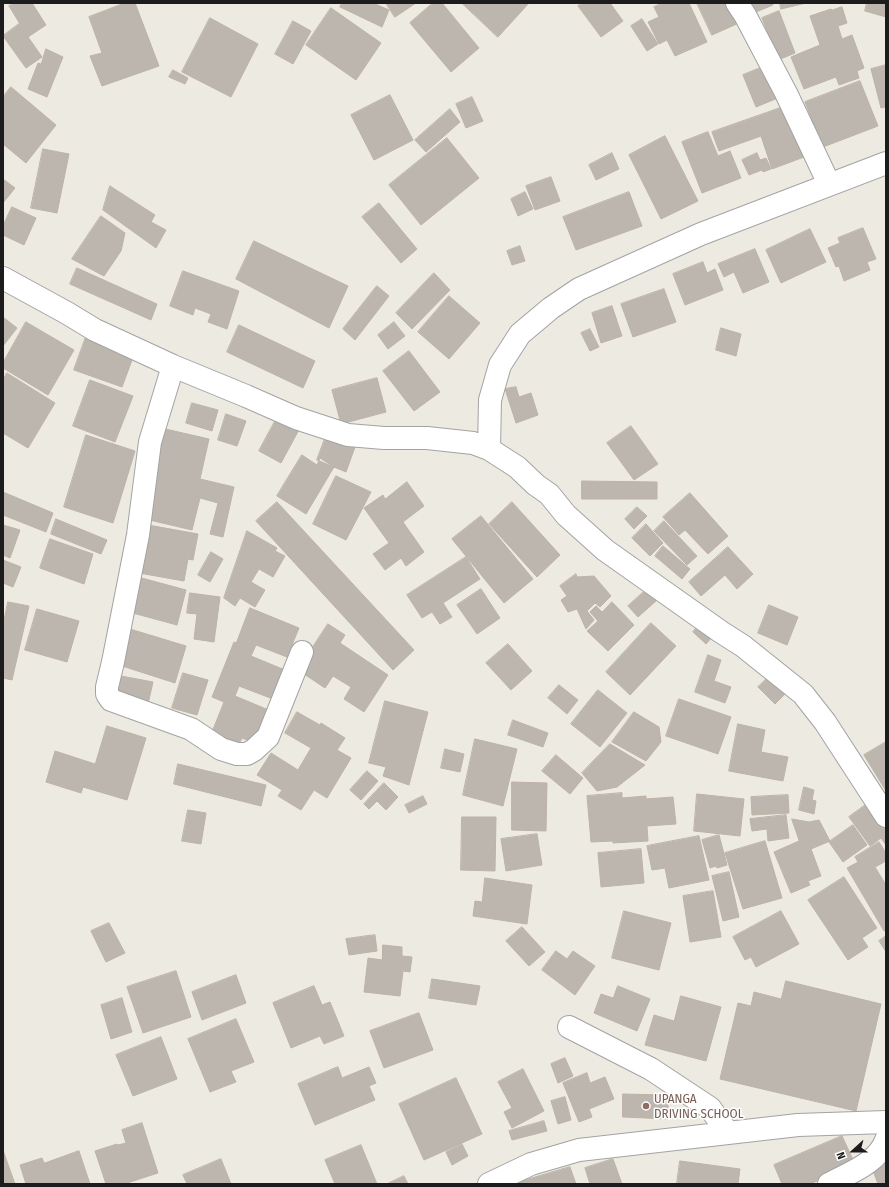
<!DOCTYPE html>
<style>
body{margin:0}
#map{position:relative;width:889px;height:1187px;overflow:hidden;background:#edeae2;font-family:"Fira Sans Condensed",sans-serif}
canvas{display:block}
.frame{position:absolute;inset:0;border:4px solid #1c1c1c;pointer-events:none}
.north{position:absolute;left:833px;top:1131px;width:40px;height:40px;-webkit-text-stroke:3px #fff;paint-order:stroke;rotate:249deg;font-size:11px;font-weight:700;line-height:16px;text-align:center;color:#1c1c1c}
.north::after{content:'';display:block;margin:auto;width:14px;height:18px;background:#1c1c1c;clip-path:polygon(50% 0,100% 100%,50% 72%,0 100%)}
</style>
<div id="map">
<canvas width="889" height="1187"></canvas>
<div class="frame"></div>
<div class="north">N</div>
</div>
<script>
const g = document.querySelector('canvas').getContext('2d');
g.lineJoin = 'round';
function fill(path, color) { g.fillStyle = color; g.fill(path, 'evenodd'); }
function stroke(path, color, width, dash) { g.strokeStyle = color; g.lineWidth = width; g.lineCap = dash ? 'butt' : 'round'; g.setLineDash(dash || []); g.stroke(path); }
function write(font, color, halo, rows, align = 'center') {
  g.font = font + ' "Fira Sans Condensed",sans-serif'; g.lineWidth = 3; g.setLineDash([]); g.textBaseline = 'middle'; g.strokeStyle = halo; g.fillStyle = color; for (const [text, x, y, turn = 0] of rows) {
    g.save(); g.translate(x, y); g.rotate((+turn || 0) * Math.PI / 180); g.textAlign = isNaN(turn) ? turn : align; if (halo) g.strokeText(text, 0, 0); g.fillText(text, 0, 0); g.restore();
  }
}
const building = new Path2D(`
 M15,3H32L46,25L28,37L9,6Z
 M125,3H135L159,66L102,86L90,56L102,53L89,17Z
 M342,3H373L389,10L382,27L340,7Z
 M386,3H416L395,17Z
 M433,3H442L479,48L451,72L410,23Z
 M462,3H529L498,37Z
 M583,3H610L623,21L601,37L578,6Z
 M663,3H689L707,42L675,56L667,40L659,44L648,22L659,17L654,7Z
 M697,3H729L739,23L712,35Z
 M752,3H772L773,5L756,12Z
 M780,3H806L781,9Z
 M867,3H886V17L865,11Z
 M842,7L847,23L838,26L842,39L852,35L864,68L857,71L859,78L839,85L836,77L804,89L791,57L820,45L810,16L831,9L832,10Z
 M331,8L381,43L356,80L306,45Z
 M779,11L795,53L778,60L762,18Z
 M210,18L258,44L231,97L182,72Z
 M642,19L658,44L647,51L631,26Z
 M293,21L311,31L293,64L275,54Z
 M19,24L42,57L26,68L3,36Z
 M46,49L63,57L47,97L28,89L38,63L41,64Z
 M886,65V107L881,108L871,69Z
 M765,66L778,98L756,107L743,75Z
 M173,70L188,78L185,84L169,77Z
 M860,81L878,126L823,147L805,102Z
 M11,87L56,125L26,163L3,144V97Z
 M390,95L413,140L374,160L351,115Z
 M472,97L483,121L466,128L456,104Z
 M786,106L804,157L772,169L761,136L719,151L712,132Z
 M450,109L460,122L426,152L415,140Z
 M708,132L718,156L730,151L741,178L702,193L682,142Z
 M665,136L698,201L661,219L629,155Z
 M447,138L479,178L421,225L389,185Z
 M43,149L69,154L57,213L31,208Z
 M612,153L619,169L596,180L589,165Z
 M757,153L760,160L766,158L771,169L763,172L762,170L749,175L742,160Z
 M551,177L560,201L535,210L526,186Z
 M3,179L15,188L3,203Z
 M110,186L155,215L151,222L166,230L156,248L103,210Z
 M525,192L533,209L518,216L511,199Z
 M629,192L642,226L576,250L563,217Z
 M379,203L417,249L401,263L362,217Z
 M12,207L36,218L24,245L3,235V226Z
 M101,216L125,233L121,251L104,276L72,259Z
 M863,228L876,259L867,262L870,270L844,281L839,266L836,267L828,248L840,243L838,238Z
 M810,229L826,262L781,283L766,250Z
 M254,241L348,286L329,328L236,279Z
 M520,246L525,261L512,265L507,251Z
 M755,249L769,282L743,293L734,272L724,277L718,264Z
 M703,262L707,273L715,269L723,290L685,305L673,274Z
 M77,268L157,304L151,320L70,284Z
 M183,271L239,291L227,329L208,322L211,314L195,308L193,315L170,306Z
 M434,273L450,290L412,329L396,313Z
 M377,286L389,296L355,340L343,329Z
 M664,289L676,322L633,337L621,304Z
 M449,296L480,323L449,359L418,332Z
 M612,306L622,336L601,343L592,313Z
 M3,317L17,328L3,346Z
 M26,322L74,350L48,395L3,368V363Z
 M394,322L405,336L388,349L378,335Z
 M239,325L315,361L303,388L227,352Z
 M721,328L741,334L736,356L716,350Z
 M590,329L599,347L590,351L581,333Z
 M87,334L135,352L122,387L74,370Z
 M409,351L440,392L414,411L383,371Z
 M7,373L55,403L28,448L3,433V380Z
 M377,378L386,412L341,424L332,390Z
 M90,380L133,396L115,442L73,426Z
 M516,387L519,397L531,393L538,415L516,423L505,389Z
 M192,403L218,410L212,431L186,423Z
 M226,414L246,421L237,446L218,440Z
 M279,414L301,426L281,463L259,451Z
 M631,426L658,464L634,480L607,443Z
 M161,428L209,439L200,479L234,487L223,537L210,534L218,503L200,498L192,530L141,518Z
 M86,435L135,451L113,523L64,507Z
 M326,436L355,447L346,472L317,460Z
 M302,455L317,465L320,458L334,467L306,514L277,496Z
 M336,476L371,492L346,540L313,524Z
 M582,481L657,482V499H582Z
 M407,482L424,506L403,522L424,552L406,566L401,558L385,570L373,554L389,543L364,508L383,495L385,499Z
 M3,492L53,513L46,532L3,515Z
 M690,493L728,536L708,554L685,530L679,535L663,517Z
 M277,502L414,650L393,670L256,521Z
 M512,502L560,555L537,577L489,524Z
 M637,507L647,516L634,529L625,519Z
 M481,516L533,579L504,603L452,539Z
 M56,519L107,540L101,554L51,534Z
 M664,521L697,556L687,565L654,531Z
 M646,524L663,543L650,556L632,538Z
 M3,525L20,530L10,558L3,555Z
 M148,525L198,534L193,560L188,559L184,581L139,573Z
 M247,531L277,548L275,551L285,556L273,577L259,569L251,582L265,590L255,607L240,598L235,606L224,598Z
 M50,539L93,554L84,584L40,568Z
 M663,546L690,569L682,579L655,556Z
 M728,547L753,574L737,589L725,575L701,596L689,582Z
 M211,552L223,559L210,582L198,575Z
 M466,557L480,579L443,603L452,617L440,624L432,612L422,618L407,595Z
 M3,560L21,567L13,587L3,583Z
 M576,574L577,577L594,576L611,596L600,607L595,603L587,611L594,620L586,629L577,609L568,612L561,600L567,596L560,586Z
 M138,577L186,590L177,625L129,612Z
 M481,589L500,618L477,634L457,605Z
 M646,590L656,601L638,617L628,606Z
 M190,593L220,597L214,642L194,639L197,614L187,613Z
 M8,602L29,606L12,680L3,678V626Z
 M612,602L634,625L608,651L587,631L598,621L590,612L596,606L602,612Z
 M769,605L798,617L787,645L758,633Z
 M250,608L299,628L287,657L256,645L251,656L285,670L273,699L239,686L235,696L271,711L258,744L242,738L237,748L210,737L224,702L212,697L234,642L236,643Z
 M37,609L79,621L67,662L25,650Z
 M651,623L676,646L630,695L606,672Z
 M328,624L345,635L340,643L388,675L364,712L344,699L351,687L333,676L325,688L298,670Z
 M698,626L712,637L706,644L693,632Z
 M130,629L186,646L175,683L119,665Z
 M508,644L532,671L511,690L486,663Z
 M708,655L721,660L714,681L731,687L725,703L695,692Z
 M183,673L208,680L197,715L172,708Z
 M772,674L788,691L775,704L758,687Z
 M121,676L153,682L148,704L117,697Z
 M559,685L578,700L567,714L548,698Z
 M598,690L627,713L600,747L571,724Z
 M679,699L731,717L718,754L666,736Z
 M385,701L428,712L409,785L383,776L386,767L369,763Z
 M297,712L320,725L321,723L345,738L337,750L351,758L327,798L314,790L301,810L278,796L282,790L257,775L271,753L298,770L311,748L285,733Z
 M634,712L659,727L661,742L646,761L612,742Z
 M513,720L548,733L543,747L508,735Z
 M738,724L765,730L761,752L788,757L783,781L729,771Z
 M107,726L146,738L127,800L83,787L81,793L46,782L55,751L95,764Z
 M475,739L517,749L503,806L463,795Z
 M886,742V791L864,755Z
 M610,744L645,765L617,787L597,791L582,773Z
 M445,749L464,754L460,772L441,768Z
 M556,755L583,778L570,794L542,771Z
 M178,764L266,785L261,806L174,784Z
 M367,771L378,781L361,800L350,790Z
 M512,782L547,783L546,831L512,830Z
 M384,783L398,797L386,810L377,801L369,809L364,804Z
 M804,787L814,790L812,800L816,801L814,814L799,810Z
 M622,793V798L646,796V799L673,797L676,824L647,826L648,841L613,843V841L591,842L587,796Z
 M697,794L744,799L740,836L694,831Z
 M788,795L789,813L752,815L751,797Z
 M423,796L427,804L409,813L405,805Z
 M871,801L886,822V845L881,838L870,846L849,817Z
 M188,810L206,813L201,844L182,841Z
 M786,815L789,838L768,841L767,829L752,831L750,819Z
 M462,817H496L495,871L461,870Z
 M792,819L809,822L819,820L830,841L811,849L821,876L808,881L810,885L791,893L774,852L799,841Z
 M853,825L867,845L843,862L829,842Z
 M537,834L542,865L506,871L501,839Z
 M719,835L727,865L717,868L716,866L710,868L702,840Z
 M699,836L709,880L669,888L665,868L652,870L647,846Z
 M765,841L782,898L743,909L725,853Z
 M879,842L886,853V861L875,867L886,885V930L884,931L847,868L858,862L855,857Z
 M641,849L644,883L601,887L598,853Z
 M729,872L739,917L723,921L712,876Z
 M844,877L877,928L862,938L868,947L848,960L808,900Z
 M485,878L532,885L527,924L473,916L475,901L482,902Z
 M713,891L721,937L690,942L683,896Z
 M624,911L671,923L659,970L612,958Z
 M781,911L799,944L756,967L751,957L745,960L733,937Z
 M109,923L125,953L106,962L91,931Z
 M522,927L545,952L529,966L506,941Z
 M375,935L377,951L349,955L346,939Z
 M886,936V952L879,941Z
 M383,945L402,947V956L412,957L410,972L403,971L400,996L364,992L368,958L382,960Z
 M556,951L567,959L573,951L595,966L575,995L542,970Z
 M176,971L191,1017L143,1033L127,987Z
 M236,975L246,1003L202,1020L192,992Z
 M432,979L480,986L476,1005L429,998Z
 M786,981L881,1004L856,1111L720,1079L738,1003L751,1006L754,992L781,999Z
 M314,986L322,1005L330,1002L344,1036L324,1044L320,1036L291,1048L273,1003Z
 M618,986L650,999L637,1031L594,1013L601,994L613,998Z
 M681,996L721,1007L706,1061L645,1045L654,1015L674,1021Z
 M122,998L132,1032L111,1039L101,1005Z
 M419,1013L433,1050L384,1068L370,1031Z
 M236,1019L254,1062L231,1071L236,1082L210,1092L188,1039Z
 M161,1037L177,1079L133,1096L116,1055Z
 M565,1058L573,1076L558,1083L551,1064Z
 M338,1067L342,1078L369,1067L376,1083L369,1086L375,1100L315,1125L298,1084Z
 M523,1069L544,1111L512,1128L504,1112L512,1108L498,1082Z
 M587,1073L590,1083L605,1077L614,1099L589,1109L592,1117L579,1122L563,1083Z
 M456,1078L482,1134L424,1160L399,1104Z
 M623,1094L668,1095V1119L623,1117Z
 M565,1097L571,1120L558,1124L551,1101Z
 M544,1121L547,1131L512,1140L509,1131Z
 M142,1123L158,1173L124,1184H106L95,1151L117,1144L118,1145L126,1143L122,1130Z
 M842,1136L855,1164L810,1184H782L774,1165Z
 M462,1144L468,1156L452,1165L446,1152Z
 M361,1145L377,1184H335L325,1160Z
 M79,1151L90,1184H26L20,1165L42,1158L44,1163Z
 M4,1153L15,1184H3Z
 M221,1159L231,1184H187L183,1175Z
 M613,1159L622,1184H590L585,1168Z
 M680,1161L740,1169L738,1184H677Z
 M886,1162V1183L878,1184L872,1168Z
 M570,1167L576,1184H512Z
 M404,1176L408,1184H387Z`);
fill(building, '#bdb6ae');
stroke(building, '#beb2a5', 1);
const street = new Path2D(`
 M737,3L745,15L786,93L829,184
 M3,278L67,313L95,330L173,366L246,396L296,418L348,435L384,438H427L473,443L489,449L517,467L536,485L549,494L566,515L605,550L721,632L743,646L803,694L825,722L886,816
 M173,366L150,442L138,535L113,662L107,687V694L111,700L191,729L221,749L237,754H247L254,750L268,737L302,652
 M489,449L490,400L500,365L520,334L551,308L579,289L701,234L886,163
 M569,1027L651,1069L710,1108L728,1133
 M489,1184L531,1164L579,1150L798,1125L886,1122
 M829,1184C849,1173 878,1163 886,1140`);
stroke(street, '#a3a3a3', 24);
stroke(street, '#fff', 22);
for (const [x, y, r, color] of [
 [646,1106,4,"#8d6e63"]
]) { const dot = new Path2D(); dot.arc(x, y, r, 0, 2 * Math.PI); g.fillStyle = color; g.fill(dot); stroke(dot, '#fff', 1.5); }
write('13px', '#785e54', '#fff', [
 ["UPANGA",654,1099],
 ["DRIVING SCHOOL",654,1114]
], 'left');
</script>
